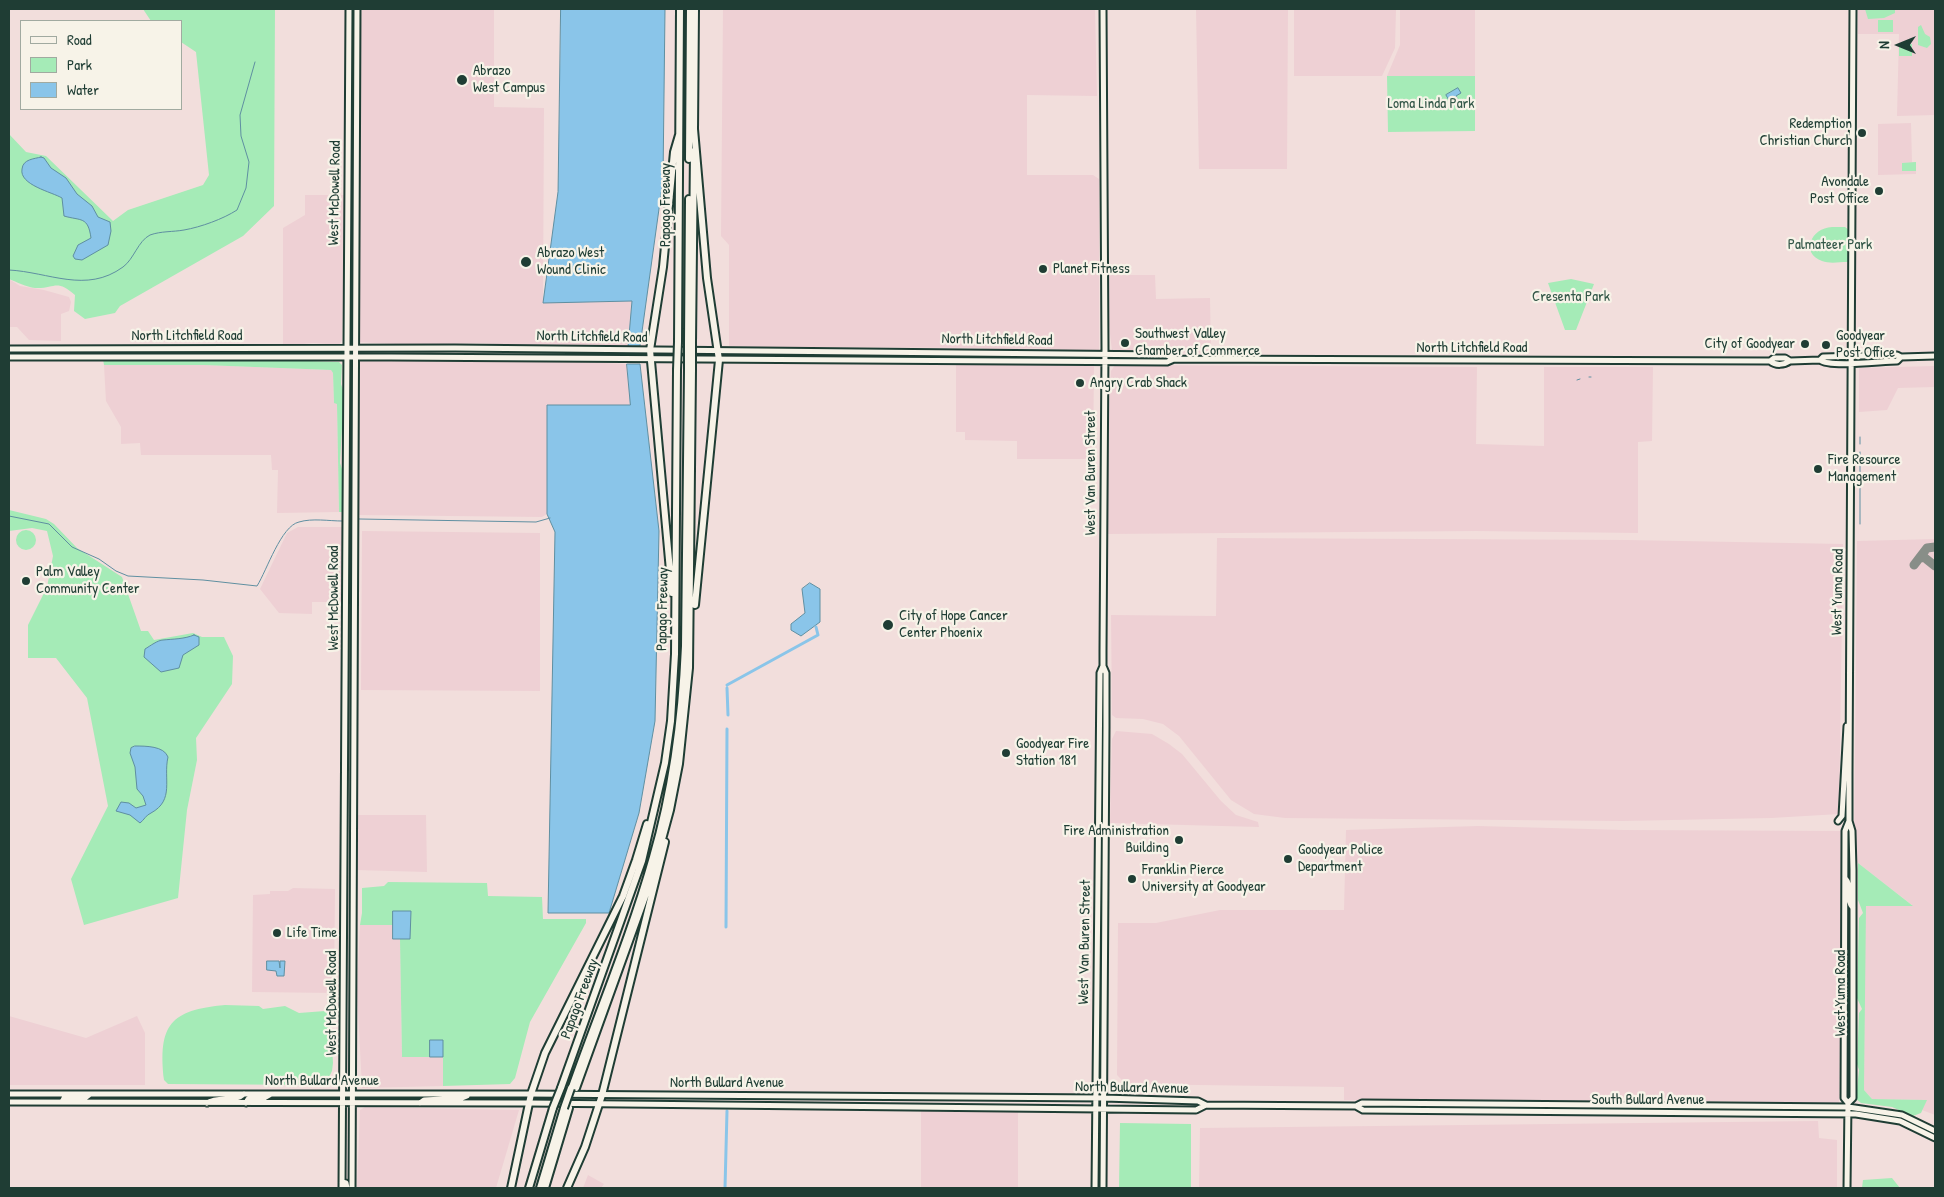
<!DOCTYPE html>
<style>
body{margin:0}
#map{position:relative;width:1944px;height:1197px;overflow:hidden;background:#f2dedc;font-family:"Patrick Hand",sans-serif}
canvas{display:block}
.frame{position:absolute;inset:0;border:10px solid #1f3d34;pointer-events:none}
.legend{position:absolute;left:20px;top:20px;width:162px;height:90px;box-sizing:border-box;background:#f7f3e8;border:1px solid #a1aaa0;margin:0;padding:6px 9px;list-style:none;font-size:15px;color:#1f3d34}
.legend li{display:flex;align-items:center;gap:10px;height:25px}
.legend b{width:25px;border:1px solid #a1aaa0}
.north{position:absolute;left:1874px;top:20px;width:50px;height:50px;-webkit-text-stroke:4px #f7f3e8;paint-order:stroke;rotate:270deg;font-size:14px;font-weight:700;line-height:20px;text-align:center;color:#1f3d34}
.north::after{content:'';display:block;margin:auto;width:18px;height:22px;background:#1f3d34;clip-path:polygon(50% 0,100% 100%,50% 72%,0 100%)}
</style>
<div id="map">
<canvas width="1944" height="1197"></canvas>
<div class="frame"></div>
<ul class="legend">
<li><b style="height:6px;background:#f7f3e8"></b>Road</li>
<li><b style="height:14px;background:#a5ebb7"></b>Park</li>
<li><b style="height:14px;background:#8ac5e9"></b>Water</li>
</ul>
<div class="north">N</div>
</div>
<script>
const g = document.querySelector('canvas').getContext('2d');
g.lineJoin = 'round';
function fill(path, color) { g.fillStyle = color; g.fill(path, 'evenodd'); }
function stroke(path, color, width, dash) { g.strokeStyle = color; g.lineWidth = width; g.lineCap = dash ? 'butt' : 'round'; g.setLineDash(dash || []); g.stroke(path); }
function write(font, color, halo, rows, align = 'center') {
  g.font = font + ' "Patrick Hand",sans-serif'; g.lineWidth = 4.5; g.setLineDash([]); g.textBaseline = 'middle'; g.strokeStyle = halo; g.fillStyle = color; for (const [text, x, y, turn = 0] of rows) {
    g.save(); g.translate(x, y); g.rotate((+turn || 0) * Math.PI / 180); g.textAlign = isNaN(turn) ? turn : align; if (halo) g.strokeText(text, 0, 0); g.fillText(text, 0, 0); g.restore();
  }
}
fill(new Path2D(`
 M362,9L494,10V107L544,108L543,302L632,301L628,347H540L481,343L412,345L358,342V136L361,128L360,38Z
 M723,9H1095L1097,96L1027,95V175H1093L1099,179V350L1096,352L1036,348L993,350L979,348L827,347L816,349L729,346V245L721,236Z
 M1196,9H1288L1287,169H1199Z
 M1294,9H1396L1395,48L1382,76H1294Z
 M1400,9H1475V76H1387L1400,45Z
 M1858,9H1935V115L1897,116L1899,34H1858Z
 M1911,123L1912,162H1916V174L1878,175V124Z
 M305,195H345L342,340L339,345L313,343L283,346V228L305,215Z
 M1109,275H1155L1156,299L1210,298L1211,353L1112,351L1109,325Z
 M9,279L20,286L44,290L69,297L71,302L69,311L61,314V341L29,340L17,327H9Z
 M363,359L444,362L461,360L558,361L627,364L630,405H547V514L542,517L357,515V398L358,363Z
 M956,363L1094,366L1093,459H1017V441L965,440V432H956Z
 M104,365H205L331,370L333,373L334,403H337L339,512L277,513L278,470H272L271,455H141L140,443L121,444V427L106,401Z
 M1115,365L1477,367L1476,444L1544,446V367H1653L1652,441L1638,442V533L1476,531L1107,534L1109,404L1111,371Z
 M1935,366V387L1898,388L1887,410L1859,412V368Z
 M298,527H344L343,602H312V614L279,613L260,589L287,533Z
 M362,531L540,533V691L361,690Z
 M1217,538L1627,540L1843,544L1839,814L1771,818L1623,821L1285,818L1254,814L1231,800L1179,736L1163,724L1143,719L1116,718L1112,715L1111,615L1216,616Z
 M1935,539V1115L1922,1110L1926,1100L1872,1099L1864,1090L1865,905H1912L1854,860L1857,541Z
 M1116,731L1152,734L1169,744L1182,754L1221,801L1236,815L1258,822L1259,827L1110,823L1112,739Z
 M356,815H426L427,872L356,870Z
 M1478,826L1624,830L1843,831L1839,1104L1721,1101L1344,1100V1087L1126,1084L1117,1075L1118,923H1156L1220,910H1344L1346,830Z
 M293,888L335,889L334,993L252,992L253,895L270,894V891H288Z
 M360,925H393V939H400L402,1057H443V1086L362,1088L357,991Z
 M9,1016L86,1038L137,1016L145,1033V1085H9Z
 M365,1107L519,1110L496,1188H357L360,1110Z
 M921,1108L938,1112L1018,1111V1188H921Z
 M1818,1121L1819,1138L1837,1140V1188H1199L1200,1128Z
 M588,1175L604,1184L601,1188H583Z`), '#eed0d4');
fill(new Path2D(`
 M143,9H275L274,206L243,236L120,306L115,313L85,319L74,311L75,295C56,278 55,289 35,288C26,287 17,282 9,279V134L26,152L46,156L113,221L128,210L203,185L209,175L196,52L181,42V21H151Z
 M1865,9H1895V13L1884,18L1868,19Z
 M1878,20H1893V32H1878Z
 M1921,25L1925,34L1930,37L1931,44L1927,48L1918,45V27Z
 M1912,44V56H1899V45Z
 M1387,76H1475V131L1388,132Z
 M1916,162V171H1902V163Z
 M1832,227H1845L1849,230V260L1847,262C1839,262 1830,264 1822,261C1800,253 1811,228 1832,227Z
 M1571,279L1594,284L1576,330H1565L1548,283Z
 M103,359L172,361L282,360L339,362L342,365L341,384L344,393L340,463L344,475V512H339L337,404L334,403L333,373L331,370L204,365H104Z
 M9,510L46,519L54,524L77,548L122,577L141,631H148L154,640L193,633L202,637H224L233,656L232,684L196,738L197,760L187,810L178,898L84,925L71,879L108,806L87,698L56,658H28V625L47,587L53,556L47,531L32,528L9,531Z
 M16 540a10 10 0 1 1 20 0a10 10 0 1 1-20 0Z
 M1858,863L1913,906H1866L1864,1090L1872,1099L1927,1100L1921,1113L1913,1116L1892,1107L1861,1103L1856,1099L1859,1070L1857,1064L1859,1013L1862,1009L1857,998L1859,918L1863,913L1858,900Z
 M388,882L487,883L488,896L542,897L543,919H586V923L530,1022L515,1078L510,1084L443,1086V1040H430V1057H402L400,939H410L393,911V925H360L362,913V888L384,886Z
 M225,1005L259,1006L263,1009L285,1006L299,1013L325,1011L330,1017L333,1063L332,1071L325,1085L168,1084L164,1080C158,1025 170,1010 225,1005Z
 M1120,1123L1191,1124V1188H1119Z
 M1892,1178L1900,1188H1862L1863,1180Z`), '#a5ebb7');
const water = new Path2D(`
 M561,9H665L663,180L640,346L628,347L632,301L543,303L558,192Z
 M1458,88L1461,93L1456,96L1458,100L1451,104L1446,95Z
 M41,157L44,158L51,168L66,178L77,194L92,206L98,217L110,222L111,231L108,245L82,260L75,259L73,256L78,245L91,238C88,216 81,221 64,216L62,198C52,192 19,185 22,169C23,159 34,159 41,157Z
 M627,364H640L659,531L655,721L639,813L609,913H548L555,532L547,514V405H630Z
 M810,583L820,589V622L801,636L791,630V624L805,613L802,589Z
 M194,635L199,637V645L183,655L179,668L161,672L144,657L145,649C150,646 158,640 163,640C173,639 185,639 194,635Z
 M135,746C146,746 164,746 168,757C163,779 175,800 151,813C146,815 144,820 140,823L130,815L116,811L121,802L129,803L136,808L146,805L143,796L137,789L135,767L130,753L131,748Z
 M393,911H411L410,939H393Z
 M267,961H279L280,968V961H285L284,976H277L276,971L267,970Z
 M430,1040H443V1057H430Z`);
fill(water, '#8ac5e9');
stroke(water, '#5f8fa1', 1);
stroke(new Path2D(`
 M9,270C49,272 86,294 123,267C134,259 138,241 150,235C161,231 173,232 184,230C201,227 223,219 237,210L246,188L249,162L241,136L240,115L255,62
 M1589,377H1591
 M1577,380L1580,379
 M1860,444V437
 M9,516L49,524L72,547L99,559L116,571L128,576L203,580L257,586C267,570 281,526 299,522C312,518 329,521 342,521
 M359,519L536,522L550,518
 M1860,524V452`), '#5f8fa1', 1);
stroke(new Path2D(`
 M727,685L818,635L816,627
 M727,688L728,715
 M726,927L727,729
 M725,1188L727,1111`), '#8ac5e9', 3);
stroke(new Path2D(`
 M1920,557L1925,558L1935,566
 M1914,565L1927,548L1935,547`), '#888e88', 9);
const major = new Path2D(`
 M1103,9L1105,349L1103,651V666L1106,673V727L1103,1188
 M9,349L455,348L1167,355L1174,359
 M9,357H391L1167,362L1174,359L1770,361C1776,366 1784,365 1790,361
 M1820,360C1830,368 1882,361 1897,361L1901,357
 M1770,361L1774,358H1785L1790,361L1820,360L1823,357L1897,355L1901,357L1935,356
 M1838,821L1842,816L1847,726
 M1845,878C1853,886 1845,900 1853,908
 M9,1094H525L1104,1098L1198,1101L1206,1105L1356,1106L1362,1103L1848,1107L1902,1115L1935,1131
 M9,1102L529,1103L1196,1110L1206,1105
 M62,1102L64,1098H85L89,1095
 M207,1103C218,1095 235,1103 244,1094
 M246,1103L248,1099L264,1098L271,1094
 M420,1103L424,1100L462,1098L467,1096
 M1848,1103L1853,1098V870L1852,831L1849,821
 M1356,1106L1363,1110L1856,1114L1900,1121L1935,1138
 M342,1182L346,1183L347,1188
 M342,1188L349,9
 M352,1188L357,9
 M1095,1188L1100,673L1103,666
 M1847,1188L1848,1103L1844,1098L1845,831L1849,821V772L1853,9`);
const highway = new Path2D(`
 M694,129L707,278L719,360L695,605
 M694,131L695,9
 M689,159L690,9
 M678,342L680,9
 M688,343L689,199
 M692,343L694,151
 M672,593L650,350L663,267L674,152L679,135
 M572,1087C599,1011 631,935 653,857C673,788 682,718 685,646L688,370
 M561,1088L642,861L665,763L671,721L675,654L677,370
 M576,1088L651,880L670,810L679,764L689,668L692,370
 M511,1188L531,1094L545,1053L623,896L636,860L647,824
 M529,1188L553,1108
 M540,1188L564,1108
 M545,1188L569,1108
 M567,1188L585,1147L602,1095L665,842`);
stroke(major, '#1f3d34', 9);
stroke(highway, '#1f3d34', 10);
stroke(major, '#f7f3e8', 5);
stroke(highway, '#f7f3e8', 6);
const highwayBridge = new Path2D(`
 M688,343V370
 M677,370L678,342
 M692,370V343
 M553,1108L561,1088
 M564,1108L571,1088`);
stroke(highwayBridge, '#1f3d34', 10, []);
stroke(highwayBridge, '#f7f3e8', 6);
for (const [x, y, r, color] of [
 [462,80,6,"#1f3d34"],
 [1862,133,5,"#1f3d34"],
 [1879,191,5,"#1f3d34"],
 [526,262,6,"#1f3d34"],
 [1043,269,5,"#1f3d34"],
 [1125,343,5,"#1f3d34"],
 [1805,344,5,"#1f3d34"],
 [1826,345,5,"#1f3d34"],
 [1080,383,5,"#1f3d34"],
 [1818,469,5,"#1f3d34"],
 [26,581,5,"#1f3d34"],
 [888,625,6,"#1f3d34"],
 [1006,753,5,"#1f3d34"],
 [1179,840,5,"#1f3d34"],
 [1288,859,5,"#1f3d34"],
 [1132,879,5,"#1f3d34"],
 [277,933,5,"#1f3d34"]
]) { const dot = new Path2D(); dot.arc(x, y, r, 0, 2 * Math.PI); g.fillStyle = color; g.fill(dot); stroke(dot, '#f7f3e8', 2); }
write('15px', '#1f3d34', '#f7f3e8', [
 ["Abrazo",473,71],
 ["West Campus",473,88],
 ["Redemption",1852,124,"right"],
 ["Christian Church",1852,141,"right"],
 ["Avondale",1869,182,"right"],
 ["Post Office",1869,199,"right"],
 ["Abrazo West",537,253],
 ["Wound Clinic",537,270],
 ["Planet Fitness",1053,269],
 ["Southwest Valley",1135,334],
 ["Chamber of Commerce",1135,351],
 ["Goodyear",1836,336],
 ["Post Office",1836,353],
 ["City of Goodyear",1795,344,"right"],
 ["Angry Crab Shack",1090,383],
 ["Fire Resource",1828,460],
 ["Management",1828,477],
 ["Palm Valley",36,572],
 ["Community Center",36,589],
 ["City of Hope Cancer",899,616],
 ["Center Phoenix",899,633],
 ["Goodyear Fire",1016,744],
 ["Station 181",1016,761],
 ["Fire Administration",1169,831,"right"],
 ["Building",1169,848,"right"],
 ["Goodyear Police",1298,850],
 ["Department",1298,867],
 ["Franklin Pierce",1142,870],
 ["University at Goodyear",1142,887],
 ["Life Time",287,933]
], 'left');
write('15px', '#335748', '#f7f3e8', [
 ["Loma Linda Park",1431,104],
 ["Palmateer Park",1830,245],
 ["Cresenta Park",1571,297]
]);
write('15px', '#1f3d34', '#f7f3e8', [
 ["West McDowell Road",335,193,-89],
 ["Papago Freeway",666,205,-90],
 ["North Litchfield Road",187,336],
 ["North Litchfield Road",592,337,1],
 ["North Litchfield Road",997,340,1],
 ["North Litchfield Road",1472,348],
 ["West Van Buren Street",1091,473,-90],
 ["West Yuma Road",1838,592,-89],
 ["West McDowell Road",334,598,-90],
 ["Papago Freeway",663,609,-89],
 ["West Van Buren Street",1085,942,-89],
 ["West Yuma Road",1841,993,-90],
 ["Papago Freeway",580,999,-70],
 ["West McDowell Road",332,1003,-90],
 ["North Bullard Avenue",322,1081],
 ["North Bullard Avenue",727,1083],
 ["North Bullard Avenue",1132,1088,1],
 ["South Bullard Avenue",1648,1100]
]);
</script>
